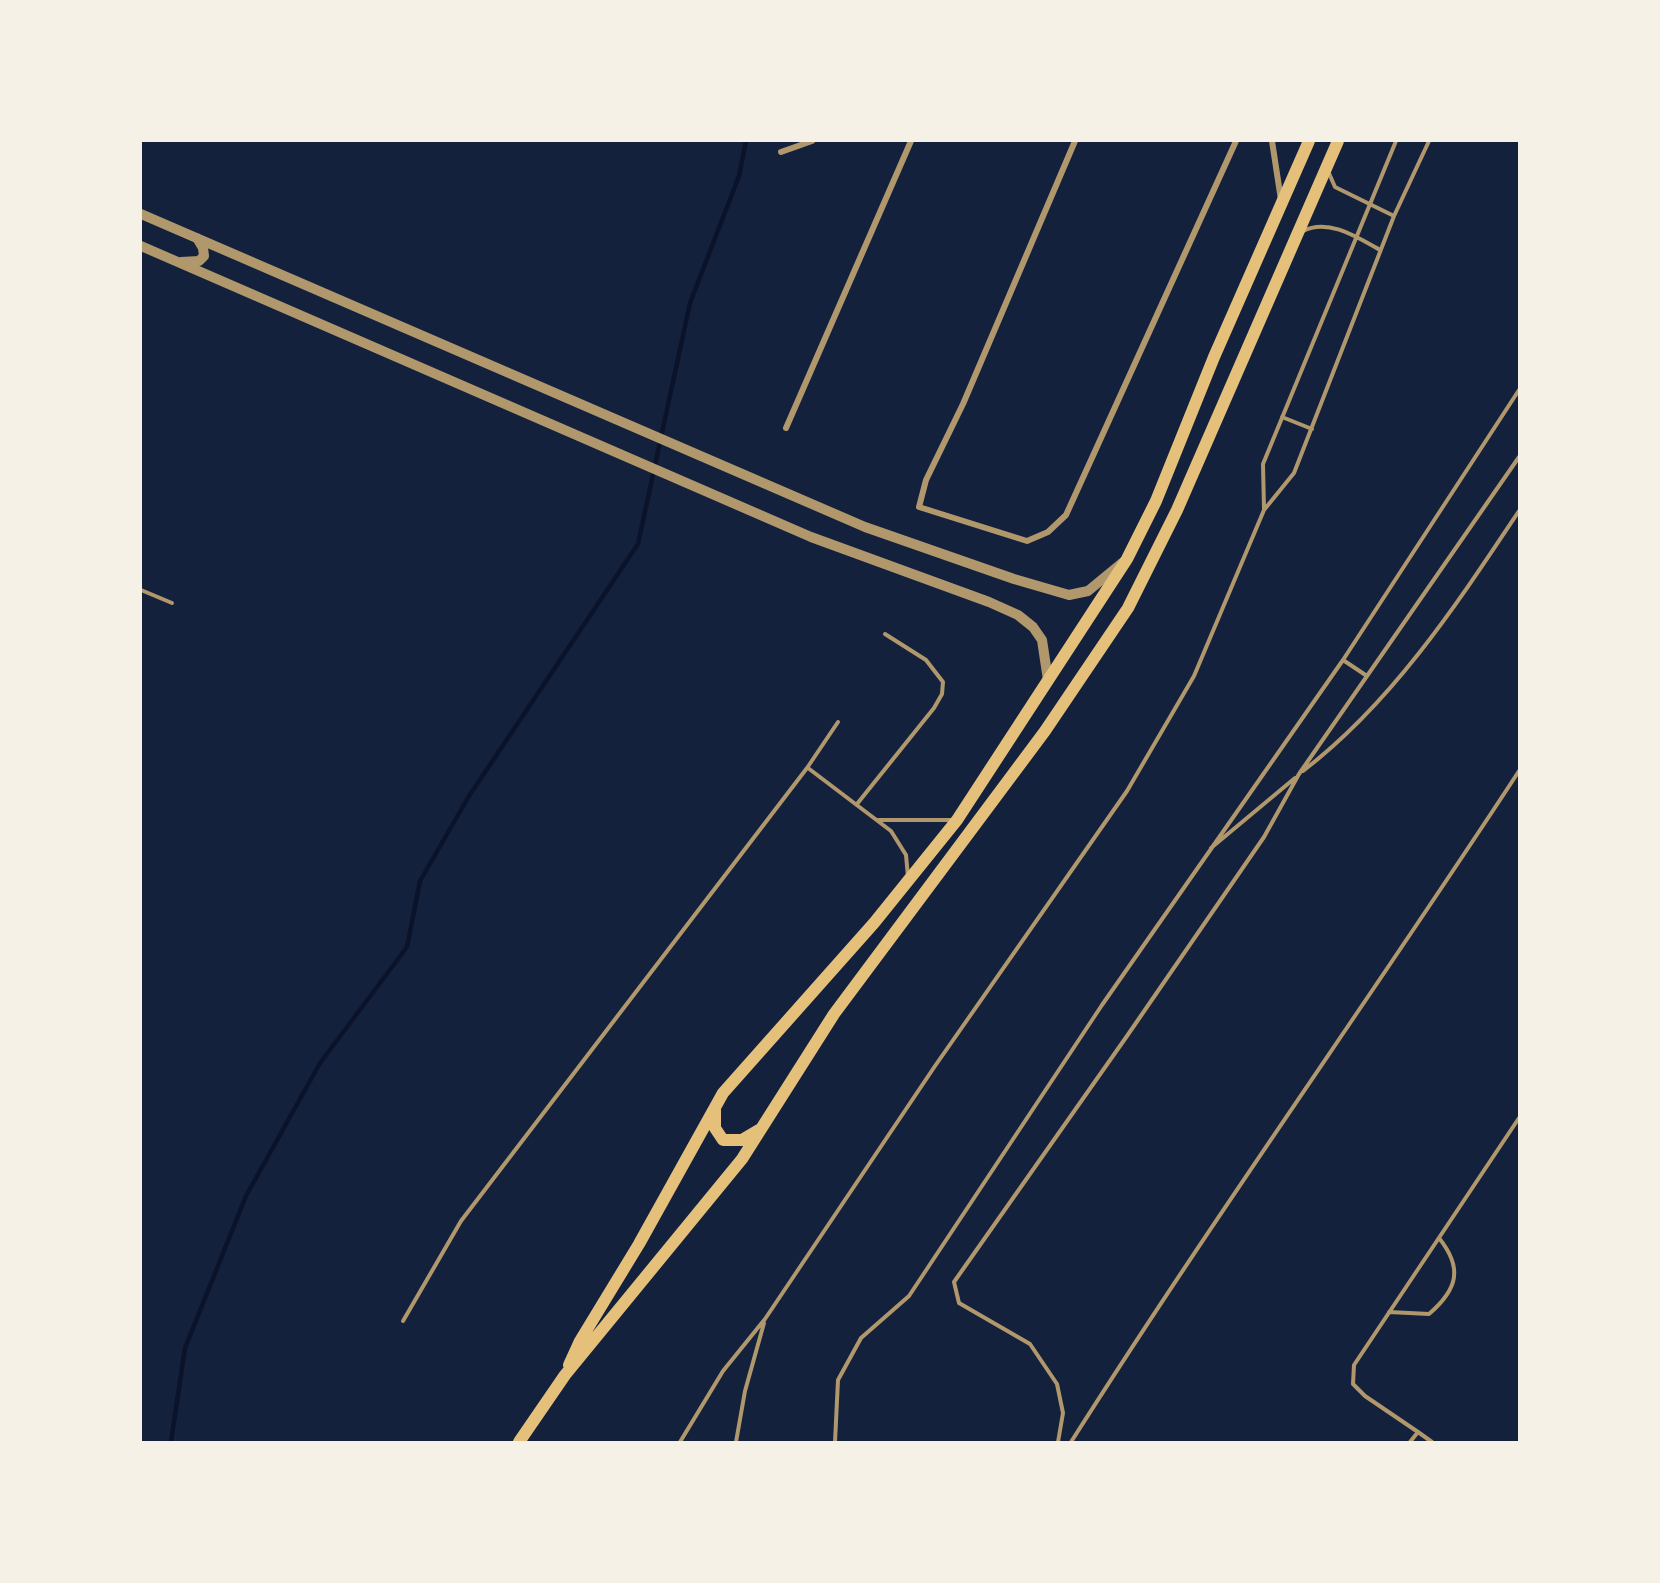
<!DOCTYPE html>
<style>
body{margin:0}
#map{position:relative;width:1660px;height:1583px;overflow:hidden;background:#14213d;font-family:Commissioner,sans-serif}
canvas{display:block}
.frame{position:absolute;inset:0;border:142px solid #f6f1e7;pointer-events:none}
</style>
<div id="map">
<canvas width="1660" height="1583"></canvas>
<div class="frame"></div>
</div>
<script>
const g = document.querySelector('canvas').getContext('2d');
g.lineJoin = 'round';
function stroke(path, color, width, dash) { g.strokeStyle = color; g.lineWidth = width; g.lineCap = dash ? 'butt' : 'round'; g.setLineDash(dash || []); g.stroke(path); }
stroke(new Path2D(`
 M171,1442L185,1348L246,1196L320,1063L407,947L420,881L469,796L638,544L690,303L739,176L746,141`), '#0b132b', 4.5);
stroke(new Path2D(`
 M1328,171L1335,187L1394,216
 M1303,231C1328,218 1357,237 1380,250
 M1282,417L1312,429
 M1264,509L1263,464L1396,141
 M141,590L172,603
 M1343,660L1367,676
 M808,768L891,831L906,855L908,877
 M1303,771C1393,702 1457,604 1519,511
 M857,804L934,708L942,694L943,682L926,660L885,634
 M877,820H953
 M1211,848L1295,778
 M1389,1312L1429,1314C1458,1289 1463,1268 1439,1238
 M403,1321L461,1221L807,768L838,722
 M1418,1432L1365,1396L1353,1384L1354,1365L1519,1118
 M680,1442L723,1371L765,1319L935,1066L1127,791L1194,676L1264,510L1294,473L1394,216L1429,141
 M736,1442L745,1391L764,1323
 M835,1442L838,1380L861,1338L909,1296L1102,1005L1343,660L1519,390
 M1058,1442L1063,1413L1057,1384L1030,1344L959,1303L954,1282L1127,1036L1264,837L1299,774L1519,457
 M1071,1442C1215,1215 1372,996 1519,771
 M1410,1442L1418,1432L1432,1442`), '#b1986c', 4);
stroke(new Path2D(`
 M1075,141L963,404L926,480L919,507L1027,541L1048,532L1066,515L1236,141
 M1272,141L1281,200
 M781,152L812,141
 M786,428L911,141`), '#b1986c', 6);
stroke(new Path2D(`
 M141,214L865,527L1014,579L1069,595L1088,591L1122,563
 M141,246L811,537L989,602L1018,615L1033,627L1042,640L1048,680
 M181,262L199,261L204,256L203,248L197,238`), '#b1986c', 10);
stroke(new Path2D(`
 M715,1110V1128L723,1140H742L759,1130
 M569,1365L580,1341L639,1244L723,1093L874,923L957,820L1127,559L1156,501L1214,357L1309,141
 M519,1442L565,1375L742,1159L834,1014L1045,731L1128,608L1177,510L1338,141`), '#e5c07b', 12);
</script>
